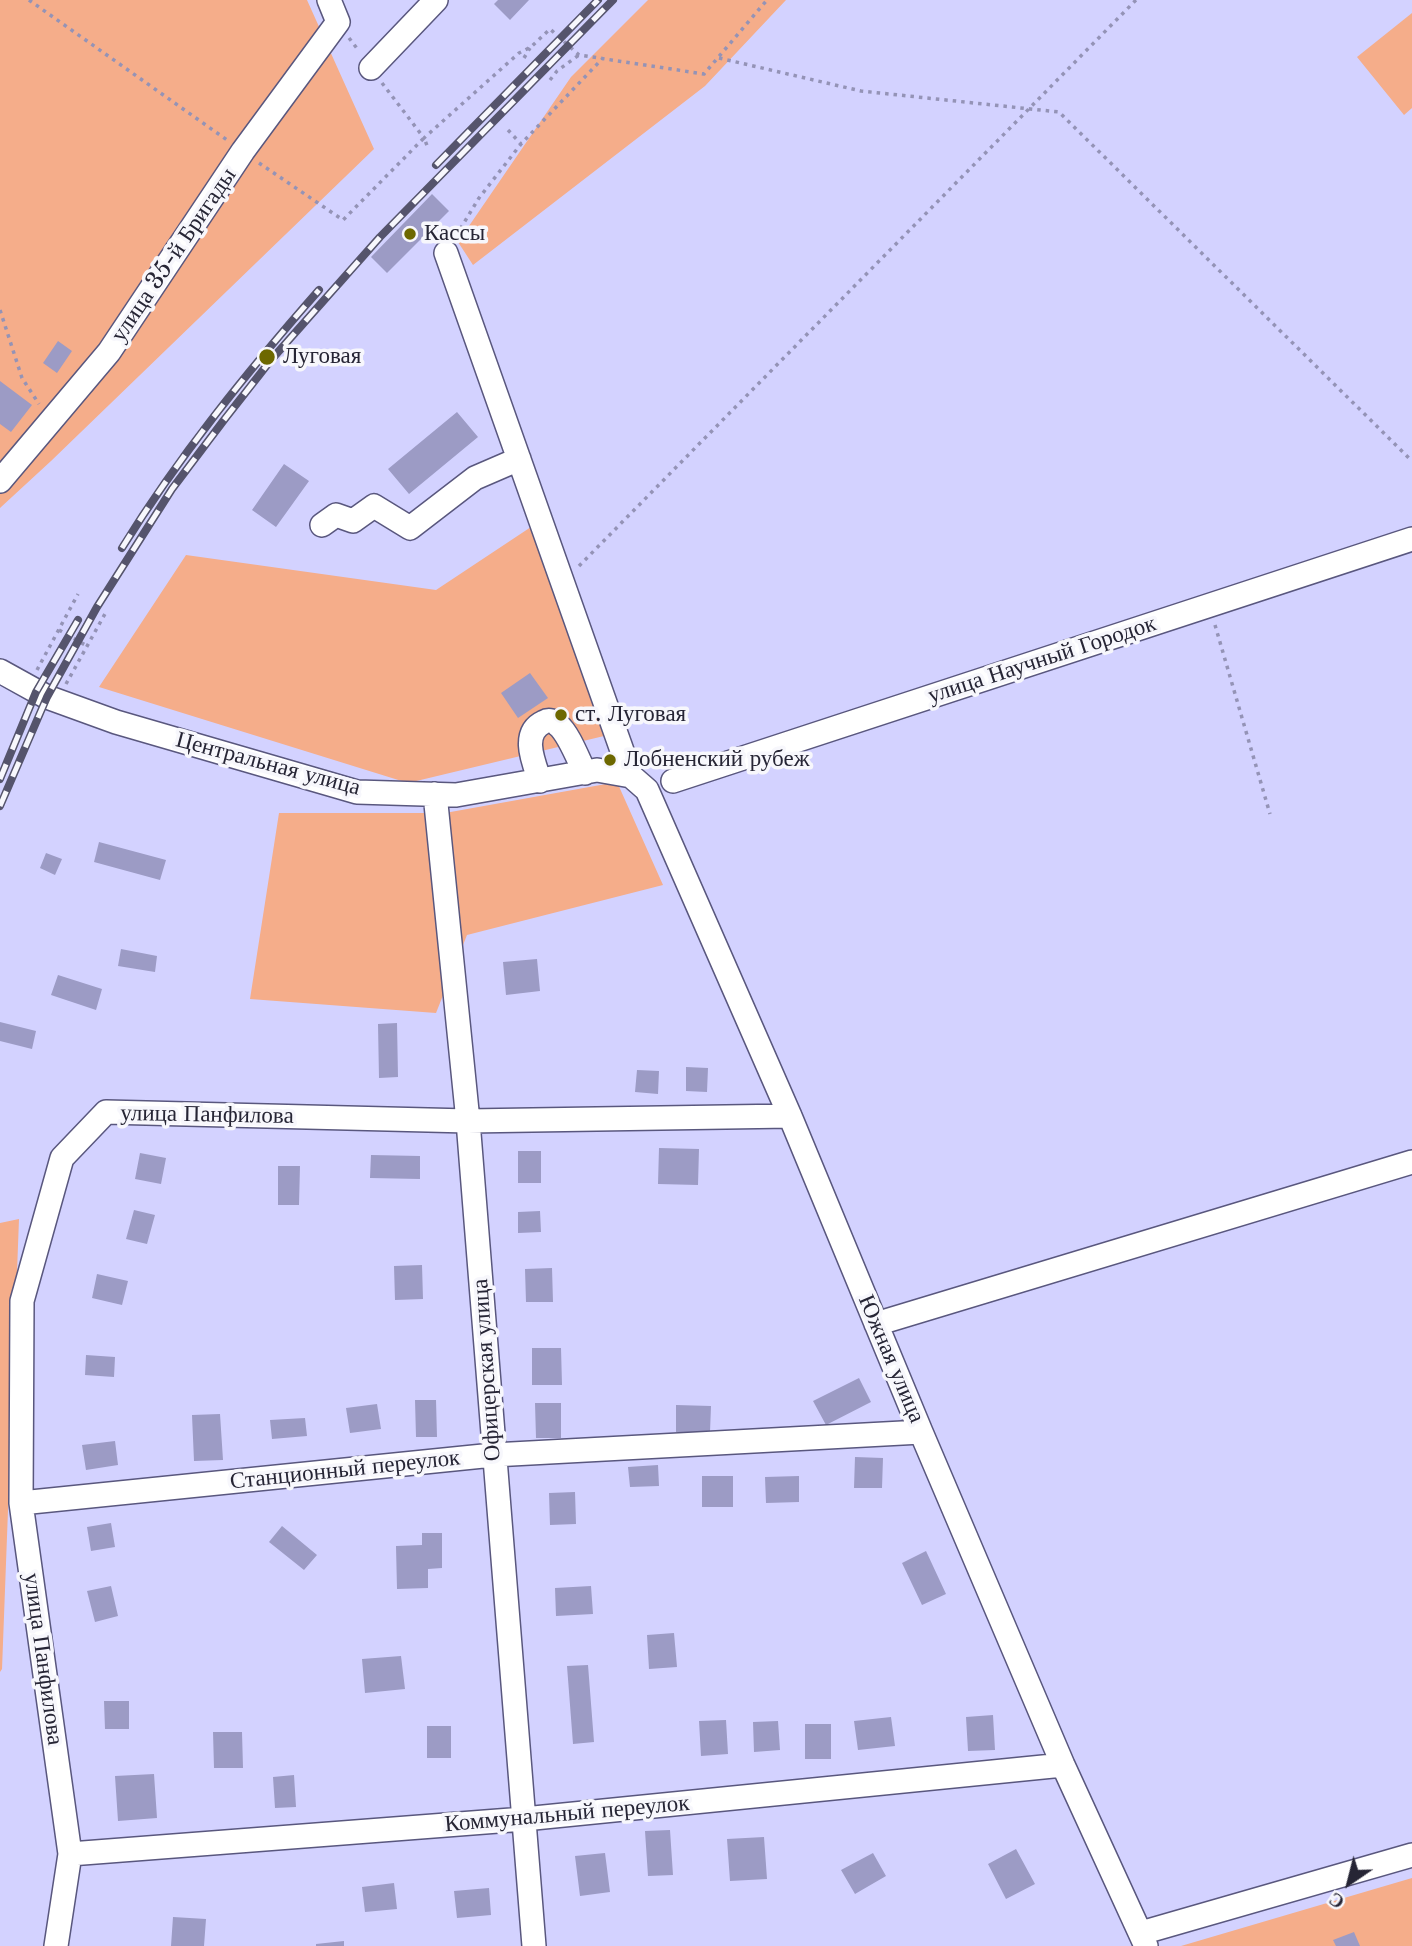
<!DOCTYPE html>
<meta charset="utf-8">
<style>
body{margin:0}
#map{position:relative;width:1412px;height:1946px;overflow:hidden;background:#d3d2ff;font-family:"Libre Baskerville",serif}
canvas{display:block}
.north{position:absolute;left:1314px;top:1848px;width:70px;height:70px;-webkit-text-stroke:5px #f7f7fc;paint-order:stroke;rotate:215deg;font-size:19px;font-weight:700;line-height:28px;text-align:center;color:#262535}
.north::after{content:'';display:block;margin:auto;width:24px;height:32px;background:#262535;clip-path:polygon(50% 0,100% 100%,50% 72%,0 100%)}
</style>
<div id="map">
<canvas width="1412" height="1946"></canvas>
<div class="north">С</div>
</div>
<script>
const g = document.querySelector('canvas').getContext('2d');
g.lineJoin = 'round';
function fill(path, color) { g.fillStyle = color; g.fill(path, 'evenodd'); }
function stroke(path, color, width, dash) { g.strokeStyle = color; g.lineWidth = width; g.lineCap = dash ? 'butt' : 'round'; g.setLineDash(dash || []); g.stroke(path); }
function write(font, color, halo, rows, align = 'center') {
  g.font = font + ' "Libre Baskerville",serif'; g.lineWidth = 7; g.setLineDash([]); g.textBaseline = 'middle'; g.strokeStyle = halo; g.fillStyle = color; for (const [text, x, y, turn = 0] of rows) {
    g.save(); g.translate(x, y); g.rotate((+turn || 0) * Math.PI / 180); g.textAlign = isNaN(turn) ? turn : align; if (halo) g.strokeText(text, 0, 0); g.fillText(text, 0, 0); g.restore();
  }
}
fill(new Path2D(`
 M0,0H307L374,149L51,461L0,508Z
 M648,0H786L705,86L473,265L458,242L571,77Z
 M1412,13V108L1404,115L1357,57Z
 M537,523L604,736L408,783L99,687L186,555L436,590Z
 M617,782L663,885L467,935L436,1013L250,999L279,813H445Z
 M19,1219L2,1669L0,1672V1223Z
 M1412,1878V1946H1181Z`), '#f5ad8a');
fill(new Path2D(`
 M498,0H529L510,20L494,4Z
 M432,194L449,211L387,273L371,257Z
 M58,341L72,351L57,373L43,363Z
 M0,381L32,405L11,432L0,424Z
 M457,412L478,437L409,494L388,469Z
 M284,464L309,481L276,527L252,510Z
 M530,673L548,698L518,718L501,693Z
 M99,842L166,860L160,880L94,862Z
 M46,853L62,859L55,875L40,868Z
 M121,949L157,956L155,972L118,966Z
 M537,959L540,991L506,995L503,962Z
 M58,975L102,989L96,1010L51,995Z
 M0,1022L36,1031L32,1049L0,1041Z
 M397,1023L398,1077L379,1078L378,1024Z
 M686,1067L708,1068L707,1092L686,1091Z
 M637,1070L659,1071L658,1094L635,1092Z
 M659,1148L699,1149L698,1185L658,1184Z
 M518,1151H541V1183H518Z
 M140,1153L166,1158L161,1184L135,1179Z
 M371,1155L420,1156V1179L370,1178Z
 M278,1166H300L299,1205H278Z
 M134,1210L155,1215L147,1244L126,1239Z
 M540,1211L541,1232L518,1233V1212Z
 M422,1265L423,1299L395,1300L394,1266Z
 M552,1268L553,1302H526L525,1269Z
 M97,1274L128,1281L122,1305L92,1298Z
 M532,1348H561L562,1385H532Z
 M86,1355L115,1357L114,1377L85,1375Z
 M859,1378L871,1402L826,1425L813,1401Z
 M415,1400H436L437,1437H416Z
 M535,1403H561V1438H536Z
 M377,1404L381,1429L350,1433L346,1408Z
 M676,1405L711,1406L710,1432H676Z
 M220,1414L223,1460L194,1461L192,1415Z
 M305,1418L307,1436L272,1439L270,1420Z
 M115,1441L118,1465L86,1470L82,1445Z
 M855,1457L883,1458L882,1488H854Z
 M658,1465L659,1486L630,1487L628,1467Z
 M702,1476H733V1507H702Z
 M799,1476V1502L766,1503L765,1477Z
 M575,1492L576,1524L550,1525L549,1493Z
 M111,1523L115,1547L91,1551L87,1527Z
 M282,1526L317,1555L304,1570L269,1542Z
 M422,1533H442V1568L428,1569V1588L397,1589L396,1546L422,1545Z
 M926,1551L946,1594L922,1605L902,1563Z
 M111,1586L118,1616L95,1622L87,1591Z
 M591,1586L593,1614L556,1616L555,1588Z
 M674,1633L677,1667L649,1669L647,1635Z
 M401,1656L405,1689L365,1693L362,1659Z
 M588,1665L594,1742L573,1744L567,1666Z
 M104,1701H129V1729H105Z
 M993,1715L995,1750L968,1751L966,1717Z
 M891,1717L895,1746L858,1750L854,1721Z
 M726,1720L728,1754L701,1756L699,1721Z
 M778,1721L780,1750L754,1752L753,1722Z
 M805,1724H831V1759H805Z
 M427,1726H451V1758H427Z
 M213,1732H242L243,1768H214Z
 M154,1774L157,1818L118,1821L115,1776Z
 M294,1775L296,1807L275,1808L273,1777Z
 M670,1830L673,1875L648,1876L645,1831Z
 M764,1837L767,1879L730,1881L727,1839Z
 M1016,1849L1035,1884L1006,1899L988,1864Z
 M605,1853L610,1892L580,1896L575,1856Z
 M873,1853L886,1876L855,1894L841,1870Z
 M394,1883L397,1909L365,1912L362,1887Z
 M489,1888L491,1915L457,1918L454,1891Z
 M173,1917L206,1919L204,1946H171Z
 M1354,1932L1360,1946H1336L1333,1940Z
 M344,1941V1946H316V1944Z`), '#9c9bc5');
const minor = new Path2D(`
 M371,68L436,0
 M446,253L631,776L647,790L790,1116L921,1432L1063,1765L1146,1946
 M0,481L109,352L243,151L338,22L329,0
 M322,525L336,515L353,521L374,506L410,528L475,478L519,459
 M0,671L47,697L116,722L357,792L456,795L597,770L631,776
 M540,781C534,763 520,733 544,722C549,719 554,721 558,725C569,734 578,759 585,773
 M673,781L1412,539
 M435,794L468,1121L534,1946
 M876,1324L1412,1162
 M21,1503L493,1455L921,1432
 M70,1854L524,1819L1063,1765
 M1141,1933L1412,1855
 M56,1946L70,1854L21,1503L22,1301L62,1158L106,1112L468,1121L790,1116`);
stroke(minor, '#59577e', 26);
stroke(new Path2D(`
 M29,0L227,140
 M349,38L359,51
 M524,58L530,48
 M719,58L861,91L1059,112L1412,461
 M550,80L557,71L579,55
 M382,83L424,138L519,53L531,47L550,29L579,55L704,74L767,0
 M508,130L521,144
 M259,163L343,220L424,138L428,148
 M456,236L479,198L521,144L602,59
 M0,310L22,378L39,404
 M579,566L1136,0
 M1215,625L1270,814
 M59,630L87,646
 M37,670L78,594
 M66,684L106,612`), '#9493b6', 3.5, [3.5, 5]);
stroke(minor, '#fff', 23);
const rail = new Path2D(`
 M436,165L598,0
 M122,548C179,456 247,372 319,290
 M0,779L36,692L78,620
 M0,806L47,697L97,607L172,489L224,420L271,360L380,237L613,0`);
stroke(rail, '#55546c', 8);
stroke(rail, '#f7f7fc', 5, [16]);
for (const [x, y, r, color] of [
 [410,234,7,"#6d6800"],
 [267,357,9,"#6d6800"],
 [561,715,7,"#6d6800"],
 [610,760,7,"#6d6800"]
]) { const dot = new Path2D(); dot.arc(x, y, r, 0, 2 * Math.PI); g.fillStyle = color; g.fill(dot); stroke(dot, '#f7f7fc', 2.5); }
write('23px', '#262535', '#f7f7fc', [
 ["Кассы",424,234],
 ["Луговая",283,357],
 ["ст. Луговая",575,715],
 ["Лобненский рубеж",624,760]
], 'left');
write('23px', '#262535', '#f7f7fc', [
 ["улица 35-й Бригады",174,255,-56],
 ["улица Научный Городок",1042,660,-18],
 ["Центральная улица",268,764,15],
 ["улица Панфилова",207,1115,1],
 ["Южная улица",891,1359,67],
 ["Офицерская улица",487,1370,-94],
 ["Станционный переулок",345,1470,-6],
 ["улица Панфилова",43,1659,82],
 ["Коммунальный переулок",567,1814,-5]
]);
</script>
